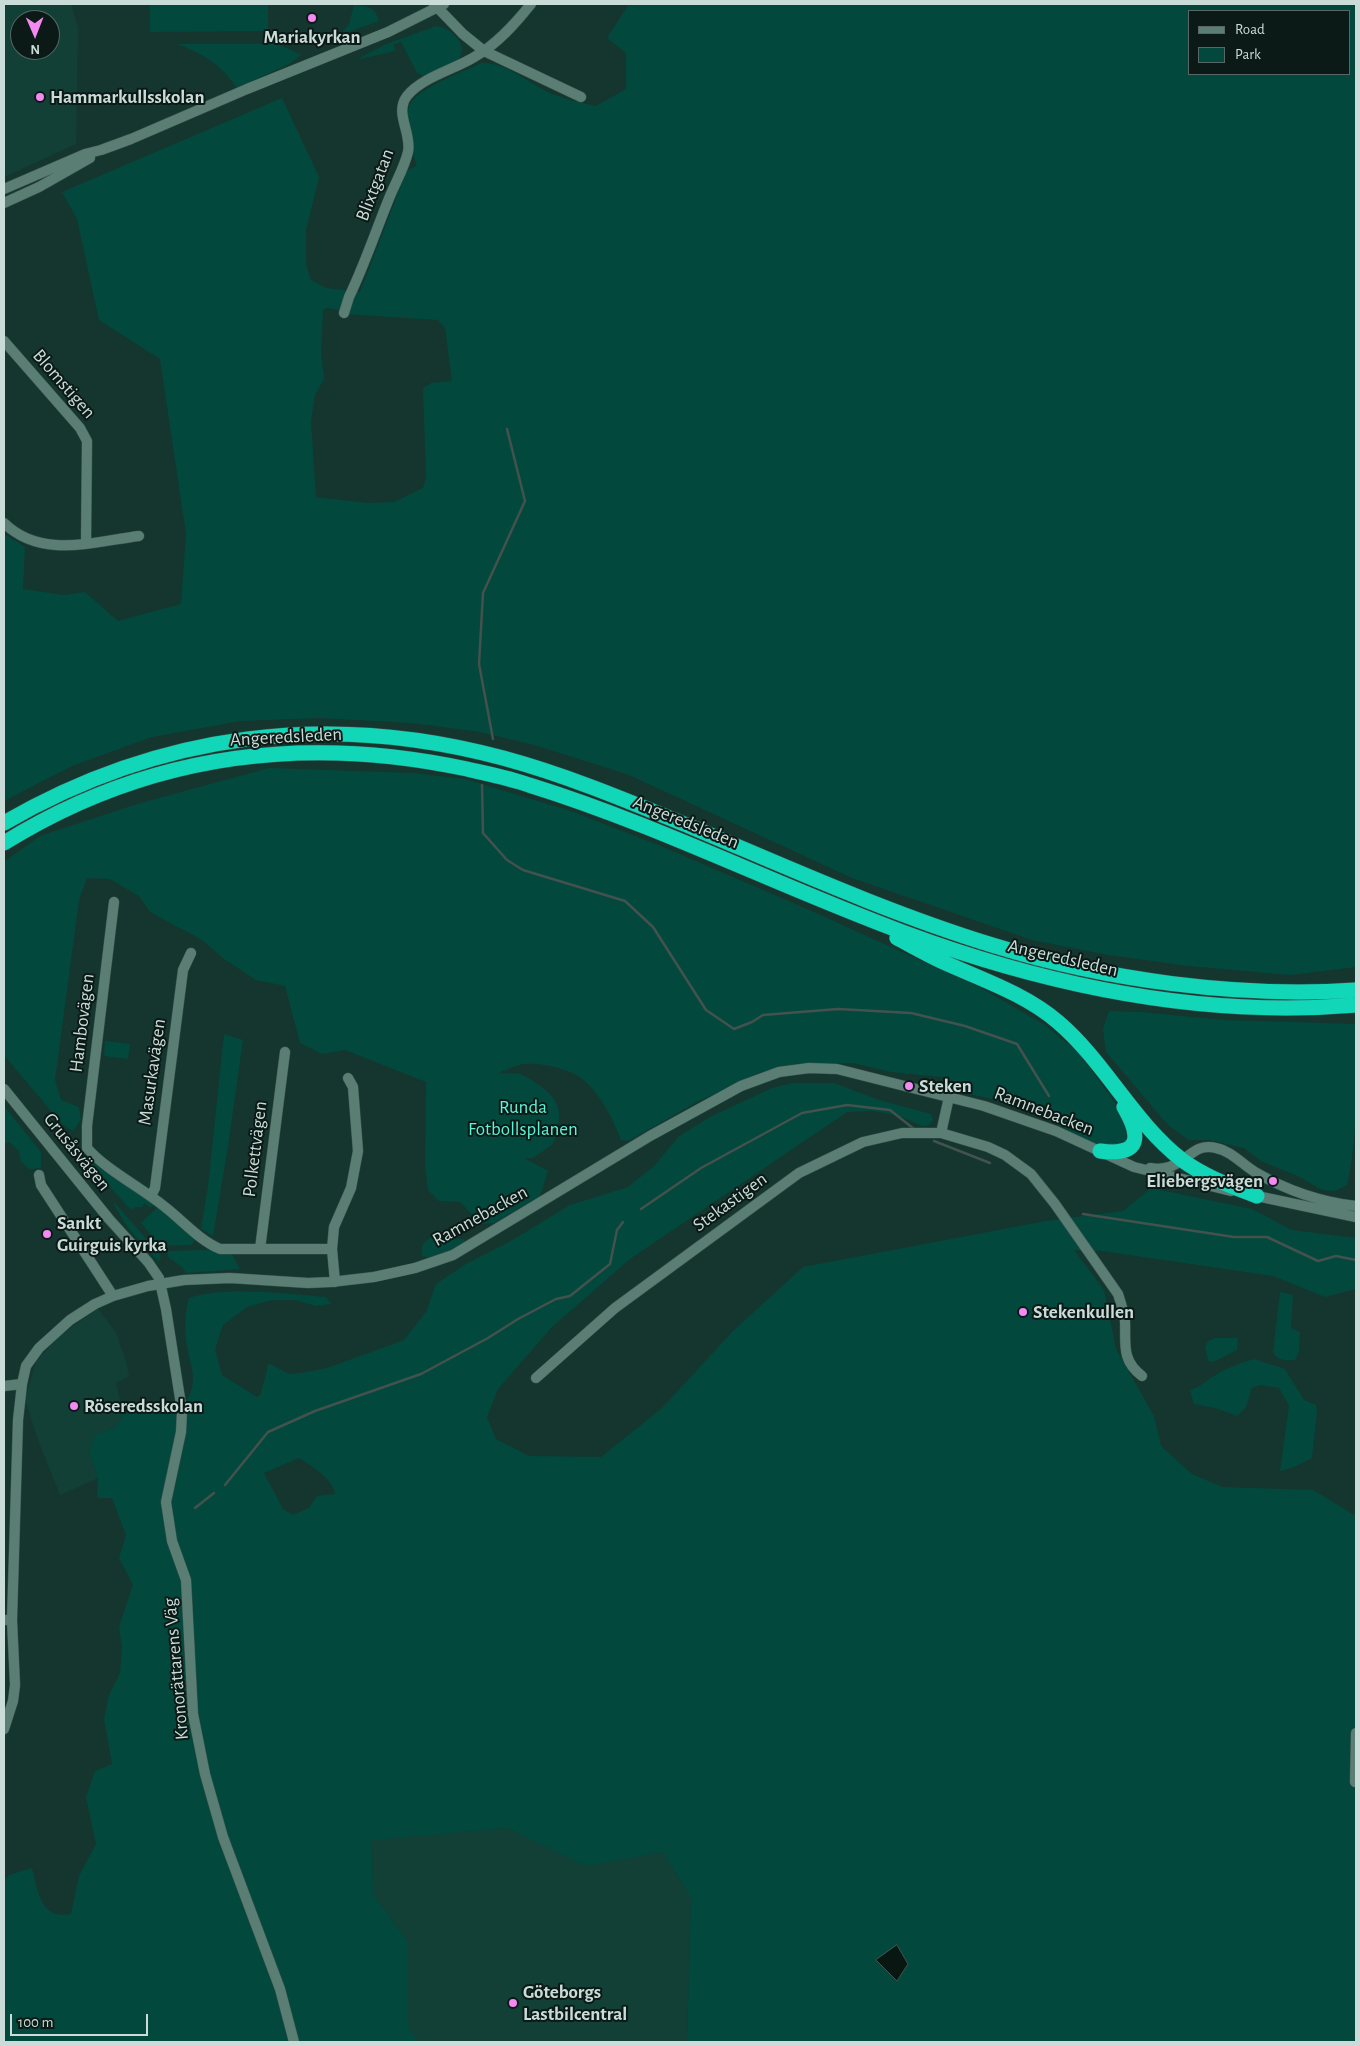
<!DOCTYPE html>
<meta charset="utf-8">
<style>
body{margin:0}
#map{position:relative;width:1360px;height:2046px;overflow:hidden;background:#14362f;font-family:"Alegreya Sans",sans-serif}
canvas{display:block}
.frame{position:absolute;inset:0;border:5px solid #cadcd7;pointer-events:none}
.legend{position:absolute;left:1188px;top:10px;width:162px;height:65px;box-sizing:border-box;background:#0c1a17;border:1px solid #586864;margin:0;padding:6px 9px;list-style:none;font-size:15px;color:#cadcd7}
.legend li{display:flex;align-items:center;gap:10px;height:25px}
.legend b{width:25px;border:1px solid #586864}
.north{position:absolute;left:10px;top:10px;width:50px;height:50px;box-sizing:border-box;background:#0c1a17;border:1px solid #586864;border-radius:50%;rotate:179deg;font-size:14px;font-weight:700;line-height:20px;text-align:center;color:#cadcd7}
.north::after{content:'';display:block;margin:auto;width:18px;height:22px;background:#f38af1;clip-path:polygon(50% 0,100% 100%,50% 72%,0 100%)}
.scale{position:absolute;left:10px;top:2014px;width:138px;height:22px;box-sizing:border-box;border:2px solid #cadcd7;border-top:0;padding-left:6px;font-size:15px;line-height:18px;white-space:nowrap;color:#cadcd7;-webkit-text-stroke:4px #0c1a17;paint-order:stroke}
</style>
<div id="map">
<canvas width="1360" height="2046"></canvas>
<div class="frame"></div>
<ul class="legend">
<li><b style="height:6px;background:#5a7d74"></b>Road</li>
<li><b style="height:14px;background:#03483d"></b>Park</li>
</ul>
<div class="north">N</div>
<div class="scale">100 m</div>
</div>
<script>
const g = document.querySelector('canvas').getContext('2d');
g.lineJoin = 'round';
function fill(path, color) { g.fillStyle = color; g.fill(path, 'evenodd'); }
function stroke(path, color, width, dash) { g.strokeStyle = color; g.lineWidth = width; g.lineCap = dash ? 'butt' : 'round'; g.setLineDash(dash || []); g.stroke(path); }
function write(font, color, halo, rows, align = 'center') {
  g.font = font + ' "Alegreya Sans",sans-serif'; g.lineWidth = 4; g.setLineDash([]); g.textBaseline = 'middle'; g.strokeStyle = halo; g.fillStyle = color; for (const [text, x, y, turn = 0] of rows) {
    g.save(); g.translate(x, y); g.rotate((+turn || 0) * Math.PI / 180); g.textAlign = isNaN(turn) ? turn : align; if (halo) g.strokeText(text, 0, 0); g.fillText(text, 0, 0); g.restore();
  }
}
fill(new Path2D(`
 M4,4H71L78,28L76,144L4,177ZM20,20H50V50H20Z
 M98,1309L115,1331L125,1358L129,1376L116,1383L123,1414L116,1427L95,1435L89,1452L98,1478L60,1495L37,1437L25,1399L36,1362L56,1338Z
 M507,1828L586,1865L663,1852L691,1898L687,2042H419L408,2027V1942L373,1894L372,1839Z`), '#124037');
fill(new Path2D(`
 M150,4H268V31L150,32Z
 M629,4H1356V967L1290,975L1189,966L1108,955L1032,940L852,878L629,775L538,746L480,732L412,723L320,718L241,721L152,737L72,766L4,801V534L25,547L23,589L64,595L85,592L118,621L181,604L186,534L160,359L99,320L77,219L62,192L282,98L319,177L306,230V264L311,280L326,288L360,292L407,170L417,166C412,152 403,117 410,104C420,87 463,72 481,63C509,62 530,86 555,95C568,100 583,103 596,106L626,89V53L607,38ZM1189,11H1349V74H1189ZM328,308L339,310V313L344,314L438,320L445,328L452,381L431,383L423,388L426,478L423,488L394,502L367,503L316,497L311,421L315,395L324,379L321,352L323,310Z
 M354,5C367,6 376,7 379,21L340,35L349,24Z
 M436,26C445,27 450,30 456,37C476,61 441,69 424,76L417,73L401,42L393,45L395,49V51L356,60L384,45Z
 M178,44H278L301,55L289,64L237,88C218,61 206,57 178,44Z
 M269,768L413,773L465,779L571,811L663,847L805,908L981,988L1045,1025L1080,1054L1115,1103L1128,1126L1126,1141L1118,1147L1097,1146L1038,1114L1014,1104L965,1093L956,1082L941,1077L891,1072L853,1063H799L761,1072L697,1102L628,1141L621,1140C613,1119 602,1097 585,1081C572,1069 541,1062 524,1064C516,1065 506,1070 499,1073C506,1074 516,1072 523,1075C527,1077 532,1080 536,1083C564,1101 562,1116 553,1144L533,1158H524L548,1171L540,1196L494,1223L481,1224L460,1202L439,1201L428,1190L425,1165L426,1082L345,1050L322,1054L300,1043L285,986L256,980L224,959L202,940L150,912L139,896L110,879L87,878L79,900L55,1080L61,1100L79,1107L81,1120L73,1131L62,1124L4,1055V862L40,836L137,804Z
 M1109,1011L1141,1012L1224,1020L1356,1024C1356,1078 1359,1133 1347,1185L1335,1191L1322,1190L1300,1177L1261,1161L1244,1148L1209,1140H1189L1168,1125L1106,1052L1103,1029Z
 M224,1034L243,1040L228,1146L213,1236L201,1229L208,1186Z
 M105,1041L130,1044L128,1059L104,1056Z
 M793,1083H834L879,1100L931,1114L933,1120L929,1125L923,1126L896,1115L873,1111L847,1112L630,1259L552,1327L498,1389L487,1417L496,1439L529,1456L601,1457L662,1408L733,1331L803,1267L1046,1221L1123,1211L1151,1188L1252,1209L1292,1230L1356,1238V1289L1325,1297L1273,1276L1102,1251L1074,1250L1104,1290L1116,1349L1154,1416L1161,1446L1192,1474L1222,1487L1313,1490L1356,1516V2042H687L691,1898L663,1852L586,1866L507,1828L372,1840L373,1894L408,1942V2027L419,2042H4V1881L9,1875L32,1868C38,1891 40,1920 71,1914L79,1876L96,1844L86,1797L95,1771L112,1764L104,1719L109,1695L120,1673L122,1647L119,1627L133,1585L119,1558L126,1535L112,1498H97L98,1478L89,1452L95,1435L116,1427L123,1414L142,1413L187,1400C199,1379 190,1366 187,1346C184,1330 185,1313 189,1298C224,1286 287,1294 326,1297L331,1304L316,1306L295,1300H272L247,1307L223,1325L215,1349L222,1375L257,1397L260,1395L267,1371V1365L270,1364L289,1374L301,1373L327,1368L404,1340L426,1312L436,1284L466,1264L509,1242L570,1205L628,1187L654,1166L678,1137L710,1117L772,1088ZM299,1458C311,1466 333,1478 335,1494L317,1496L309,1508L293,1515L283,1509L264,1473Z
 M4,1106L41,1152V1168L30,1169L21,1162L19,1151L9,1142L4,1144Z
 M98,1163L154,1204L150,1208L144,1203L142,1207H135L131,1210L92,1167V1164Z
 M115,1203L161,1256L159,1262L128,1228L114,1205Z
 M158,1207L197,1238L191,1245L160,1246L141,1223Z
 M434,1237L463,1239L465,1241C456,1250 435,1260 422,1256C420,1247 424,1239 434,1237Z
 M209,1250L231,1252L240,1269L186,1273L182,1267L169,1258L167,1251Z
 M1280,1292L1293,1295L1291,1328L1300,1332L1299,1351L1295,1360C1286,1361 1278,1361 1273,1352Z
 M1215,1338H1238L1237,1350L1215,1361L1209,1362L1205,1348L1207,1342Z
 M1254,1359L1285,1369L1304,1400L1316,1405L1317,1411L1312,1458L1292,1468L1280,1471L1289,1406L1279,1388L1261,1385L1252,1388L1246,1407L1237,1416L1215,1408L1194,1404L1190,1390C1202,1386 1207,1380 1217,1374C1229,1367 1241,1363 1254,1359Z`), '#03483d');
const water = new Path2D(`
 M897,1945L908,1964L897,1981L876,1960Z`);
fill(water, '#091713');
stroke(water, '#43524e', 1);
stroke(new Path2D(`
 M493,739L479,664L483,593L525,501L507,429
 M482,785L483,833L507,860L523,870L625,901L653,927L706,1010L734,1029L752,1022L763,1015L838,1009L911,1013L965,1026L1017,1044L1049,1096
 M934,1141L990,1163
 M641,1209L701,1168L802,1113L847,1105L890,1110L914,1129
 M1083,1214L1234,1237H1267L1318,1261L1336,1256L1356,1260
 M225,1485L268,1432L315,1411L421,1374L488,1338L518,1319L556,1299L570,1296L610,1264L617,1230L623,1222
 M195,1508L214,1493`), '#43524e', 2.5);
const minor = new Path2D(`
 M434,4L463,34L484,51L581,97
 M4,189L85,154L101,150L131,139L247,89L388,32L444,4
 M4,203L39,187L90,158
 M344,313L349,297C364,266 375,233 388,201C394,185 404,169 408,152C412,133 394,113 407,96C422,77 456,69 476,56C498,43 515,24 531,4
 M4,341L80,428L87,441L86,543
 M4,523C41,559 92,542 139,536
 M114,902L87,1126V1148C106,1170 142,1188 165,1207C183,1221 199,1240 220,1249H332
 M4,1089L109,1219L148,1262L159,1278L166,1309L182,1411L181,1432L166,1502L172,1541L186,1580L193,1714L205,1774L223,1837L280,1989L294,2042
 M941,1133L988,1147L1005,1155L1031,1174L1055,1204L1118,1294C1121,1303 1124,1312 1125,1321C1126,1344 1121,1360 1142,1376
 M1150,1168C1156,1169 1163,1169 1169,1167C1187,1162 1195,1142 1216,1148C1231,1151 1242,1164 1255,1172C1286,1190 1320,1202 1356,1206
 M39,1175L41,1185L113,1296
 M1252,1195L1356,1217
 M151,1196L155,1188L183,970L191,953
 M260,1249L285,1052
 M335,1282L332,1249L334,1227L351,1188L358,1151L353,1087L348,1078
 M536,1378L615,1308L799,1173L863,1142L902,1133H941L949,1097
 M4,1386L22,1384
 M4,1620H12L18,1420L22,1384L26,1366L39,1348L70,1320L95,1304L113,1296L148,1286L184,1280L230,1278L308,1283L331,1282L374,1277L415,1268L453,1255L650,1136L741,1086L779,1072L809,1068L837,1069L984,1106L1056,1131L1134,1167L1231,1191
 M4,1729L13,1701L15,1685L12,1620
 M1355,1782L1356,1733`);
const highway = new Path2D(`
 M4,823C159,733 329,711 503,758C566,775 628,801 689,826C789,868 888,913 992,945C1105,980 1238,998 1356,990
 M4,843C147,754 303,734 467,769C488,774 509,778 529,785C658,825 778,886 905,933C1048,986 1203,1018 1356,1005
 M897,938C912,946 926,954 941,961C980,979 1024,993 1058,1022C1105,1062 1133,1122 1182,1160C1205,1177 1231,1186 1257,1196
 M1100,1151C1140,1156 1142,1138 1124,1107`);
stroke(minor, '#39524d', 11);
stroke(highway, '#39524d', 16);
stroke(minor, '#5a7d74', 10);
stroke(highway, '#11d6b8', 15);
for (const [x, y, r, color] of [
 [312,18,5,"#f38af1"],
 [40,97,5,"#f38af1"],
 [909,1086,5,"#f38af1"],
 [1273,1181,5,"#f38af1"],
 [47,1234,5,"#f38af1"],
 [1023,1312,5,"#f38af1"],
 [74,1406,5,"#f38af1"],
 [513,2003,5,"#f38af1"]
]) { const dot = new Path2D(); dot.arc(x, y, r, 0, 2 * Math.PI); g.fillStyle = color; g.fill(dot); stroke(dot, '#0c1a17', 2); }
write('bold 19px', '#cadcd7', '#0c1a17', [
 ["Mariakyrkan",312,37,"center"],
 ["Hammarkullsskolan",50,97],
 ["Steken",919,1086],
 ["Eliebergsvägen",1263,1181,"right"],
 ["Sankt",57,1223],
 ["Guirguis kyrka",57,1245],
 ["Stekenkullen",1033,1312],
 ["Röseredsskolan",84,1406],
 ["Göteborgs",523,1992],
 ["Lastbilcentral",523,2014]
], 'left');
write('19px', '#cadcd7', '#0c1a17', [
 ["Blixtgatan",375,185,-69],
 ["Blomstigen",64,384,49],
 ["Angeredsleden",286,737,-3],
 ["Angeredsleden",686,822,22],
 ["Angeredsleden",1063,958,13],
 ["Hambovägen",82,1023,-83],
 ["Masurkavägen",152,1072,-82],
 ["Ramnebacken",1044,1111,21],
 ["Polkettvägen",255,1149,-83],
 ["Grusåsvägen",77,1152,51],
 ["Stekastigen",730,1202,-36],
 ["Ramnebacken",480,1216,-29],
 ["Kronorättarens Väg",176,1669,-95]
]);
write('19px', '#5cf3d6', '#0c1a17', [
 ["Runda",523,1107],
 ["Fotbollsplanen",523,1129]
]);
</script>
